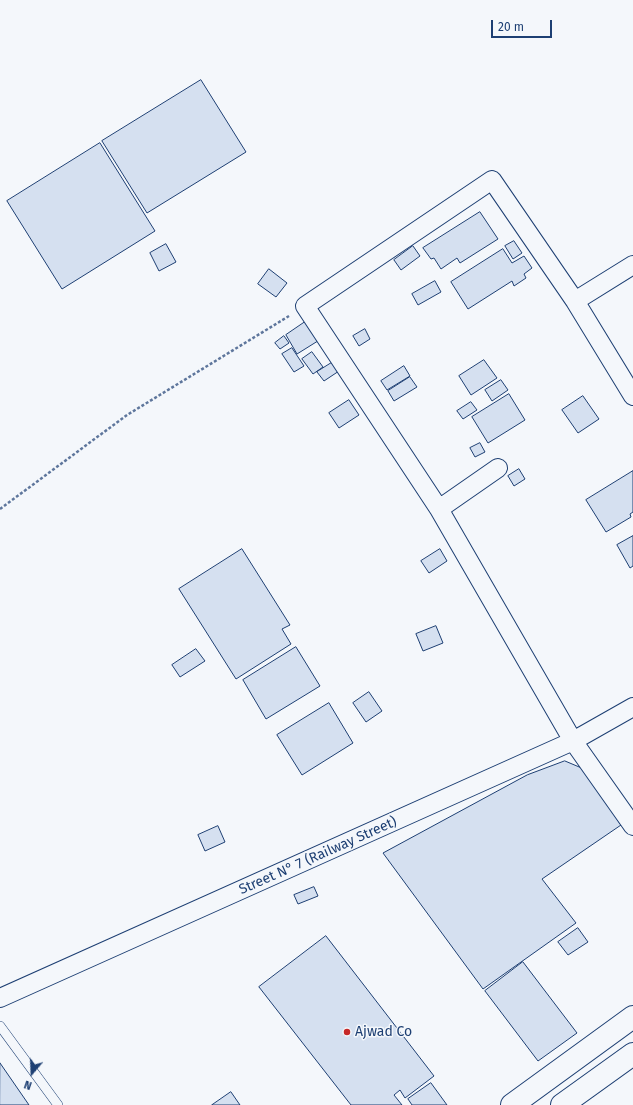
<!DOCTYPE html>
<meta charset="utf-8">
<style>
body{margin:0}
#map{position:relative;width:633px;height:1105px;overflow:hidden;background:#f4f7fb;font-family:"Fira Sans",sans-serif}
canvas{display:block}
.north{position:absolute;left:12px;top:1053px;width:40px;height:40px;-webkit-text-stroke:3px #f4f7fb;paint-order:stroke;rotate:199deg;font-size:11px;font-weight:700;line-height:16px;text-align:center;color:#1d3f73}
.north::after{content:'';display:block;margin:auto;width:14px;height:18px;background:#1d3f73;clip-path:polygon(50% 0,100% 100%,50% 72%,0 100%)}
.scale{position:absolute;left:491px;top:20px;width:61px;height:18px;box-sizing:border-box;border:2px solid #1d3f73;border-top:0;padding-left:5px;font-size:12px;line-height:14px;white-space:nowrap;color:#1d3f73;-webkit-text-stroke:3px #f4f7fb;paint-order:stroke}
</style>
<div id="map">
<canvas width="633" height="1105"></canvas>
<div class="north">N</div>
<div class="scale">20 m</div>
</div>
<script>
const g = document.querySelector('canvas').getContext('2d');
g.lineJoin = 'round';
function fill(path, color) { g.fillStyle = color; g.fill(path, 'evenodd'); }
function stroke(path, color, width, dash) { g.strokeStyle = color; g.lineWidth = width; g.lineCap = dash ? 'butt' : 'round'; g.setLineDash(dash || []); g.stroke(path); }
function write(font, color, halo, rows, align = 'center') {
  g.font = font + ' "Fira Sans",sans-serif'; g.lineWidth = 3; g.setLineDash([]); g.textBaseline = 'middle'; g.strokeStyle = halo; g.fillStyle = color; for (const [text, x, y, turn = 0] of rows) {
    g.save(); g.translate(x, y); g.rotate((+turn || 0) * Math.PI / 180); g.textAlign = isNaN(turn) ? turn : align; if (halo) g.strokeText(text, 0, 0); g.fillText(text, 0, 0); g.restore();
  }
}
const building = new Path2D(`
 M201,80L246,152L147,213L102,141Z
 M100,143L155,231L62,289L7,201Z
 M480,212L498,239L460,263L457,258L441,269L434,258L431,259L423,248Z
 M514,241L522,253L513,259L505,246Z
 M166,244L176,262L159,271L150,253Z
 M413,246L420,256L401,270L394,260Z
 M503,249L512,263L524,256L532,268L524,274L526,278L514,286L512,281L468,309L451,282Z
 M269,269L287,283L276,297L258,284Z
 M435,281L441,292L418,305L412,294Z
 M308,320L321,339L297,354L286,335Z
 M365,329L370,339L359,346L353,336Z
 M284,336L289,343L280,349L275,343Z
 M292,348L304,366L294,372L282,354Z
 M312,352L323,367L313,374L302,359Z
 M484,360L497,378L471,395L459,376Z
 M333,362L339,371L324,381L317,372Z
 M404,366L410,376L387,390L381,381Z
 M410,377L417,387L394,401L388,391Z
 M501,380L508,390L492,401L485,390Z
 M509,394L525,420L488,443L472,417Z
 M583,396L599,419L578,433L562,410Z
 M349,400L359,415L339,428L329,413Z
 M471,402L477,410L463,419L457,411Z
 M480,443L485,452L475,457L470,448Z
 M519,469L525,479L514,486L508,476Z
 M633,471V512L630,514L631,517L606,532L586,500Z
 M633,536V566L630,568L617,545Z
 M242,549L290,625L282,629L291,644L236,679L179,589Z
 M440,549L447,561L429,573L421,561Z
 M436,626L443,643L423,651L416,634Z
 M296,647L320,686L266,719L243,680Z
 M196,649L205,661L180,677L172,665Z
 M369,692L382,711L366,722L353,703Z
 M329,703L353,743L302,775L277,735Z
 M565,761L584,769L621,825L542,879L576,923L483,989L383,853L527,775Z
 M218,826L225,842L205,851L198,835Z
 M314,887L318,896L298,904L294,895Z
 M578,928L588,942L568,955L558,942Z
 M326,936L434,1076L405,1098L400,1090L394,1095L402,1105H351L259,987Z
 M523,962L577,1033L538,1061L485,991Z
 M0,1063L29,1105H0Z
 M431,1083L447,1105H412L408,1099Z
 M231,1092L240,1105H212Z`);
fill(building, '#d5e0f0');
stroke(building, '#1d3f73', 1);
const lane = new Path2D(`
 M0,1026L58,1105`);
const street = new Path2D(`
 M575,301L633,265
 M633,396L575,301L492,180L305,306L439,509L573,741L633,826
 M439,509L498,468
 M0,998L573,741L633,707`);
const secondary = new Path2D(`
 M512,1105L633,1017`);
const highway = new Path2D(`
 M562,1105L633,1054`);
stroke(lane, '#1d3f73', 10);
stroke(street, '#1d3f73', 20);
stroke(secondary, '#1d3f73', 24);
stroke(highway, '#1d3f73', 24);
stroke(new Path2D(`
 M0,509L127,415L289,316`), '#5e769c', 2.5, [3, 2]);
stroke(lane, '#f4f7fb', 9);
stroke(street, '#f4f7fb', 18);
stroke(secondary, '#f4f7fb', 22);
stroke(highway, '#f4f7fb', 22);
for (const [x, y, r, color] of [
 [347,1032,4,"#c62828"]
]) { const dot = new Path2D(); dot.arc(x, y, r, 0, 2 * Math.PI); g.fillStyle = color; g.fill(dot); stroke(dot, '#f4f7fb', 1.5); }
write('14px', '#1d3f73', '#f4f7fb', [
 ["Street N° 7 (Railway Street)",318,856,-24]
]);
write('14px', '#1d3f73', '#f4f7fb', [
 ["Ajwad Co",355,1032]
], 'left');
</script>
